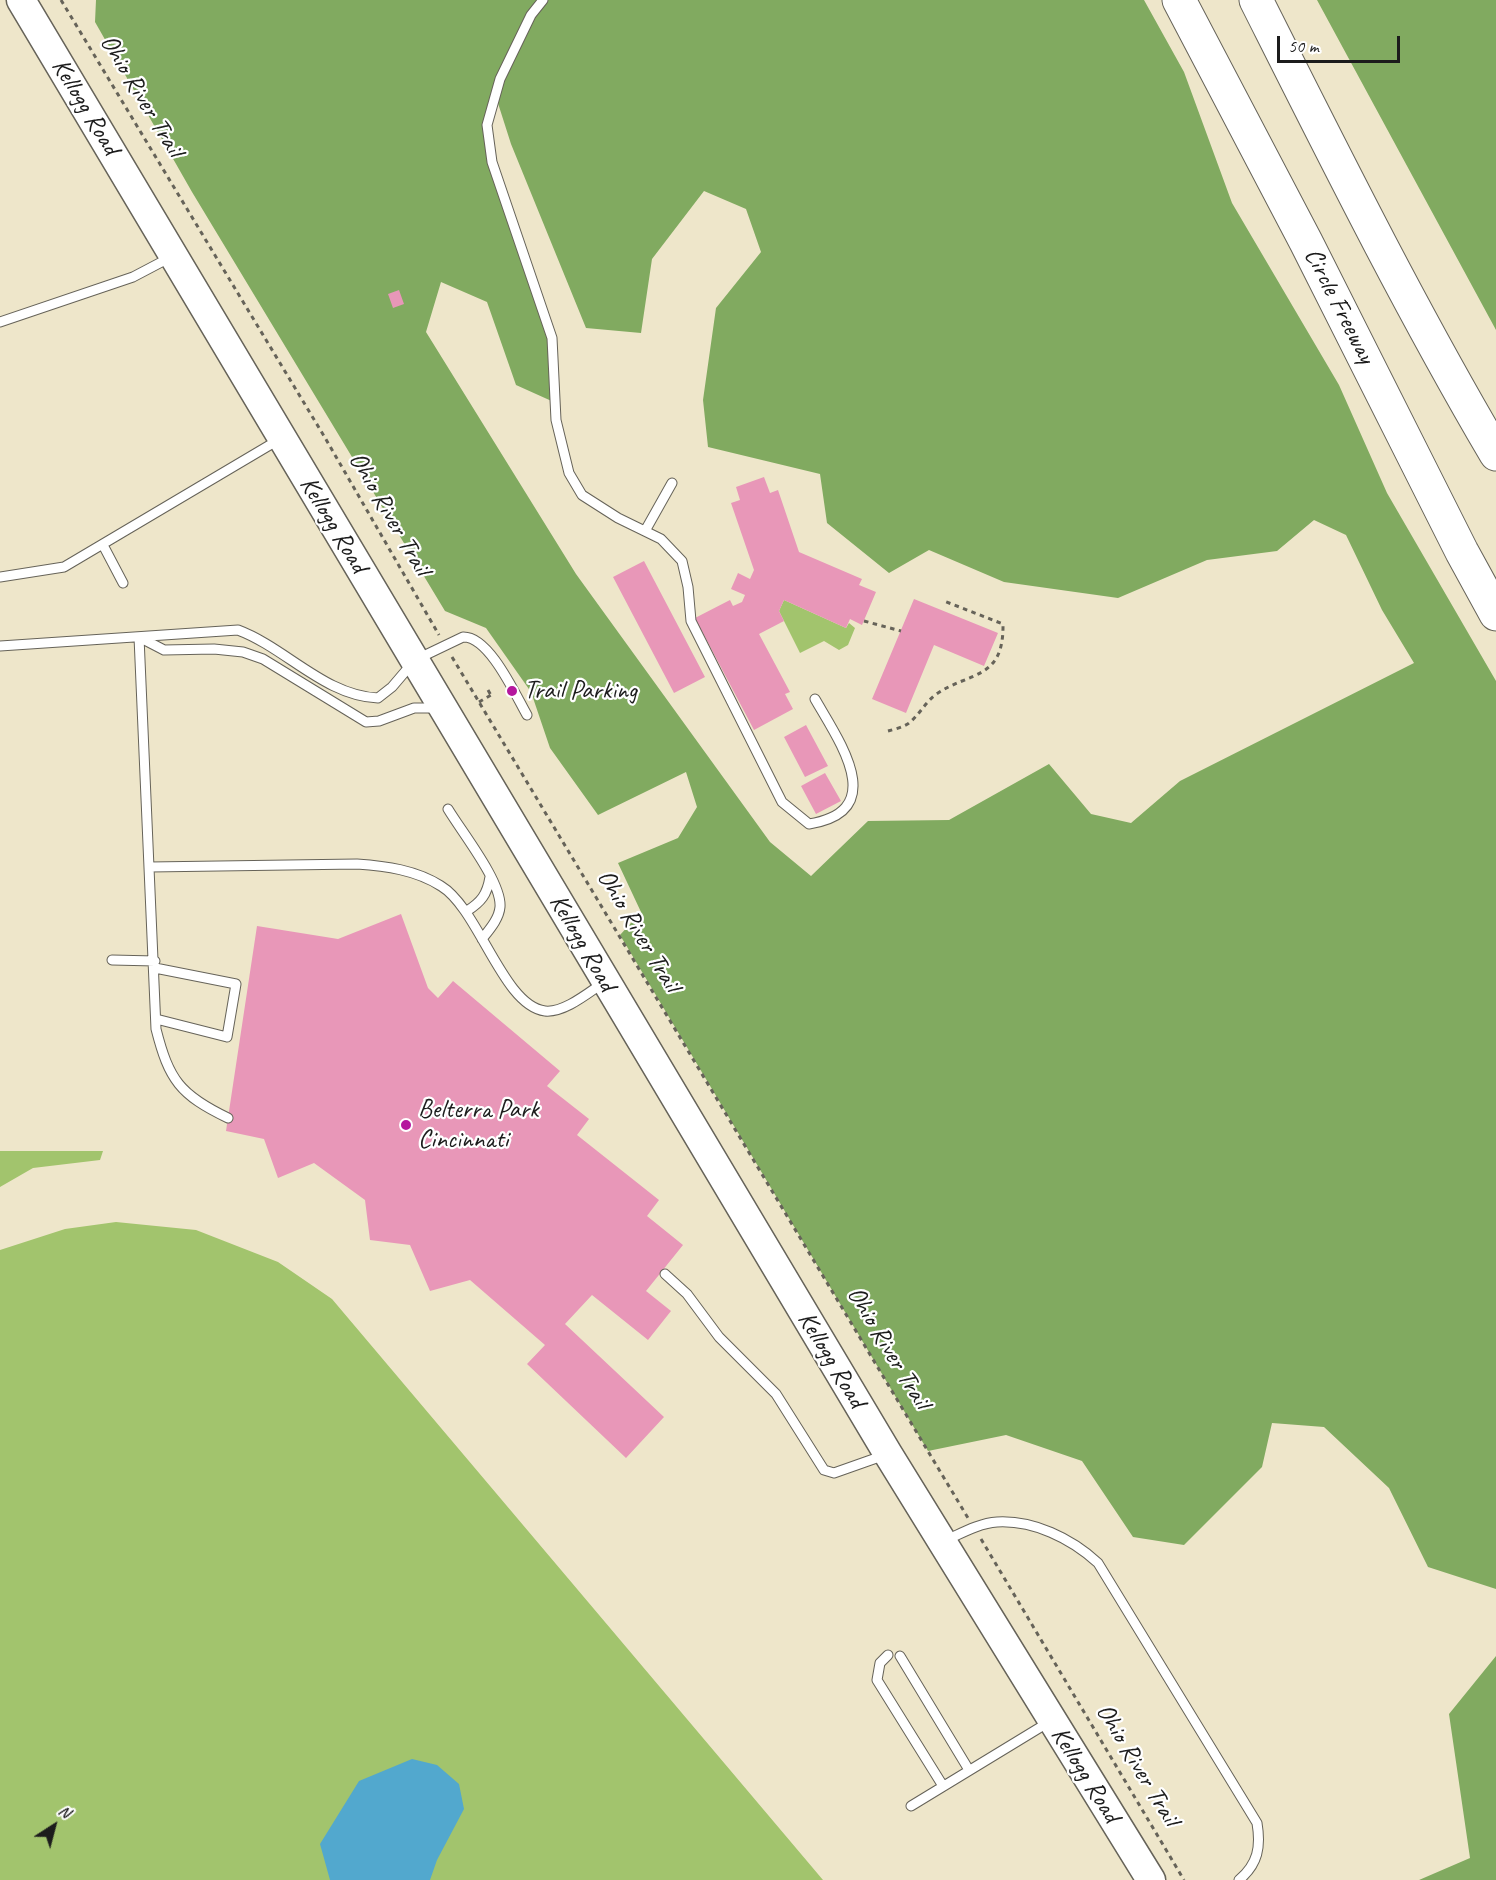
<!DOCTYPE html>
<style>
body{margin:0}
#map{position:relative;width:1496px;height:1880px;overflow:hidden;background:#eee6ca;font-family:Caveat,sans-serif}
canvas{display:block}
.north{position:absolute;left:24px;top:1796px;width:60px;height:60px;-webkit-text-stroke:4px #fff;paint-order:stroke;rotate:36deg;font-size:16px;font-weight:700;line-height:24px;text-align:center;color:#1c1c1c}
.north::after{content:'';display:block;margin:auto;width:21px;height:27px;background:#1c1c1c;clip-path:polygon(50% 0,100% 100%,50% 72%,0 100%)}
.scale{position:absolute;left:1277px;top:36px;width:123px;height:27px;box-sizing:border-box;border:3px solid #1c1c1c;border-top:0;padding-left:8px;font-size:18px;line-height:21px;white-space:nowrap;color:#1c1c1c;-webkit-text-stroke:4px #fff;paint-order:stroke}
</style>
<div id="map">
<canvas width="1496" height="1880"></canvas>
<div class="north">N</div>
<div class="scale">50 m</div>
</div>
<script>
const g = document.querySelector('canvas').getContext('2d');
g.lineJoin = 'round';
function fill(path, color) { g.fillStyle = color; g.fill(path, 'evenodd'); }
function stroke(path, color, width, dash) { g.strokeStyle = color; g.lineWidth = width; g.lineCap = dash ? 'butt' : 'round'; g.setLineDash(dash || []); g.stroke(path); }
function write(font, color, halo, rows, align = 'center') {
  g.font = font + ' Caveat,sans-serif'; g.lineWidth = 4.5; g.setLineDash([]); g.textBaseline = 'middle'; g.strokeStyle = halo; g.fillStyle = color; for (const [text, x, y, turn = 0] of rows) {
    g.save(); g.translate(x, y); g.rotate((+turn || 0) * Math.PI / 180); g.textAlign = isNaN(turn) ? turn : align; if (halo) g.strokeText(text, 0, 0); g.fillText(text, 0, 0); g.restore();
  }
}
fill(new Path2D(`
 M784,600L846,628L849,623L855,628L848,645L839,650L824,641L800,653L779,611Z
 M0,1151H103L100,1160L33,1168L0,1187Z
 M116,1222L196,1230L278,1262L332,1299L823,1880H0V1250L65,1229Z`), '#a2c46d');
fill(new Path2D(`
 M96,0H1144L1184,72L1232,203L1339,385L1387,493L1496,681V1589L1428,1567L1389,1488L1324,1427L1272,1423L1262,1467L1184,1545L1133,1537L1082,1461L1006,1435L928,1451L620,935L641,912L618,863L678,838L697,807L686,772L598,815L550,748L531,692L486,628L445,611L192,192L95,22ZM496,97L511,144L586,328L641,333L652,259L704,191L746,209L761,252L716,308L703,400L708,447L820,474L827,523L889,573L929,550L1004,582L1118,598L1207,560L1277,551L1314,520L1346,535L1382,610L1414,663L1180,781L1131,823L1091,814L1049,764L949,820L868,821L811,876L770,842L576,574L426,332L441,282L487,302L516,385L556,403L552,338L492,162L487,125Z
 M1317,0H1496V330Z
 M1496,1656V1880H1419L1470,1858L1449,1714Z`), '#81aa60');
fill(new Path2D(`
 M412,1759L437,1765L459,1784L464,1809L437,1860L430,1880H330L320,1844L359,1781Z`), '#52a8ce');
fill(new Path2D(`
 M399,290L404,304L393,308L388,294Z
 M764,477L770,493L778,490L799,552L862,579L859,585L876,592L862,625L850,619L846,628L784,600L779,611L784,621L759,634L790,692L785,694L793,709L754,730L695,618L730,600L733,606L742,602L745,595L731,589L738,573L750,579L754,570L731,503L740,500L736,487Z
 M644,561L705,677L674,693L613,577Z
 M914,599L998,633L984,666L934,645L906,713L872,699Z
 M806,725L828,766L805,777L784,737Z
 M825,773L841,801L816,814L801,786Z
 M401,914L428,988L438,998L453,981L560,1071L547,1086L589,1119L577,1135L659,1200L647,1216L683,1245L646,1291L671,1311L648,1340L592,1295L565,1324L664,1417L626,1458L527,1364L545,1345L470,1280L430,1291L410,1245L370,1240L365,1200L314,1163L278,1178L264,1139L226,1131L257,926L338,939Z`), '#e897b8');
const service = new Path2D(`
 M543,0L531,15L500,79L487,125L492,162L552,338L556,420L569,473L582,495L618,518L661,539L682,561L688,587L691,621L782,802L809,824C890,811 839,741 815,699
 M0,322L133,277L171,257
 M645,531L672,483
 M103,545L123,583
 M0,577L64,567L280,439
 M139,637L156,1029C169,1080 180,1095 228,1118
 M139,637L164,650L214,649L243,652L263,659L366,722L379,721L414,708H438
 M0,646L238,630C286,648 325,696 378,698L392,687L415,660L463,637C489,636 515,694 527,715
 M448,809C461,831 502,882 500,907C499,919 489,930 482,939
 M150,867L357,864C386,866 416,870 441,886C479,909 503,1006 545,1011C564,1013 588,993 603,983
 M467,911C481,902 487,895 490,877
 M112,960L155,961
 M155,968L236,984L227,1037L156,1019
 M665,1274L687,1294L719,1337L776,1394L824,1470L834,1473L885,1455
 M944,1541C960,1534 979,1523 997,1522C1033,1520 1071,1538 1098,1563L1257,1823C1261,1847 1258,1864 1239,1880
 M888,1655L880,1663L877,1680L943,1786
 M900,1656L969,1770
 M911,1806L1049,1722`);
const primary = new Path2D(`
 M21,0L888,1454L1151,1880`);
const motorway = new Path2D(`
 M1179,0L1306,242L1462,552L1496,614
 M1256,0C1333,153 1409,306 1496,454`);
stroke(service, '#666359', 11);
stroke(primary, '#666359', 31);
stroke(motorway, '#666359', 35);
stroke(new Path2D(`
 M61,0L324,436L439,635
 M864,621L901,631
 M452,657L968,1518
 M488,690L492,697
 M479,702L491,695
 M888,731C895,729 904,727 909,723C919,715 925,703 935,695C969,671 1004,681 1003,624L944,601
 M981,1539L1184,1880`), '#666359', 3, [4.5, 4.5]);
stroke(service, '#fff', 9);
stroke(primary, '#fff', 28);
stroke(motorway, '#fff', 33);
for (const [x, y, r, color] of [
 [512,691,6,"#b5179e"],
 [406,1125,6,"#b5179e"]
]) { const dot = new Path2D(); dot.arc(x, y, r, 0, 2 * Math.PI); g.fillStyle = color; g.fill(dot); stroke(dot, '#fff', 2); }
write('26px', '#1c1c1c', '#fff', [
 ["Ohio River Trail",141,96,59],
 ["Kellogg Road",85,107,59],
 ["Circle Freeway",1339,306,63],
 ["Ohio River Trail",389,514,60],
 ["Kellogg Road",333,525,59],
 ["Ohio River Trail",638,931,59],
 ["Kellogg Road",582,943,60],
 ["Ohio River Trail",888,1348,59],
 ["Kellogg Road",831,1360,59],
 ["Ohio River Trail",1137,1765,59],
 ["Kellogg Road",1085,1775,58]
]);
write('26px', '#1c1c1c', '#fff', [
 ["Trail Parking",524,691],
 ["Belterra Park",418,1110],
 ["Cincinnati",418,1140]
], 'left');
</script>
